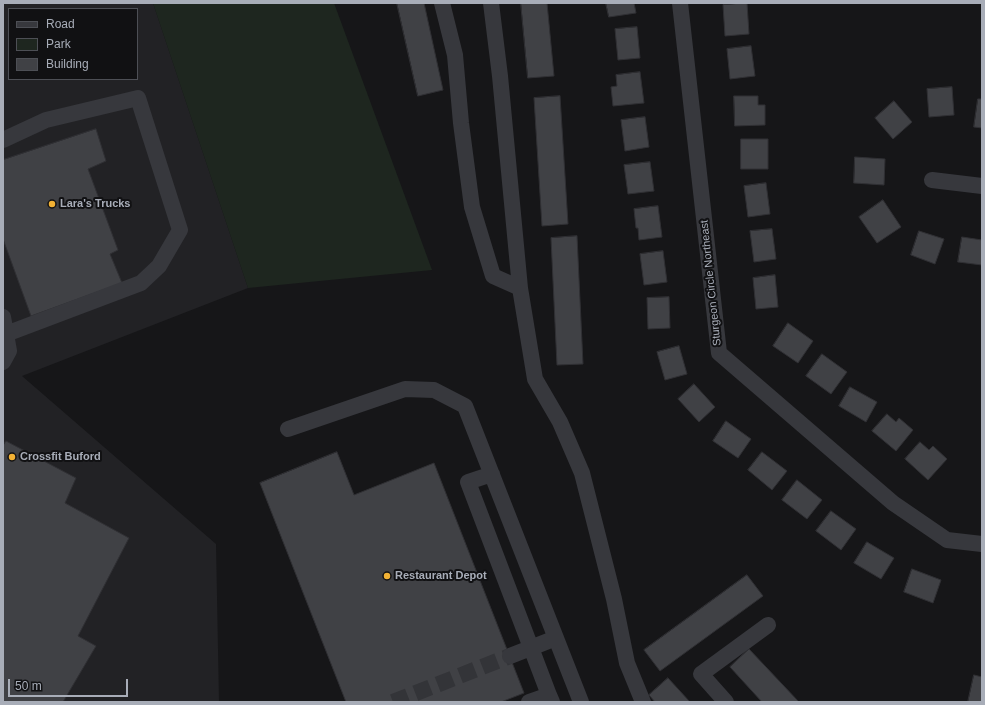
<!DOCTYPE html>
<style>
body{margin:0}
#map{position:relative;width:985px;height:705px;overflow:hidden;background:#161618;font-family:Helvetica,sans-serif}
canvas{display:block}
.frame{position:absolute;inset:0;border:4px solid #a8adb8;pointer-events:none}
.legend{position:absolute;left:8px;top:8px;width:130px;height:72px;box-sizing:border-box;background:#111113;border:1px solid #4d4f55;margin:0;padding:5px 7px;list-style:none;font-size:12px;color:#a8adb8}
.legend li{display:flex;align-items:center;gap:8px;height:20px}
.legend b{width:20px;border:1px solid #4d4f55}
.scale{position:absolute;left:8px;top:679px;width:120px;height:18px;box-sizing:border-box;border:2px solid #a8adb8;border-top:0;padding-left:5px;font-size:12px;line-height:14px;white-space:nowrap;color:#a8adb8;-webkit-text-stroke:3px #111113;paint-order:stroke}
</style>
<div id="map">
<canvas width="985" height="705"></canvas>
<div class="frame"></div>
<ul class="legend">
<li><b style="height:5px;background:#37383d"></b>Road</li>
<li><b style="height:11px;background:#1e261f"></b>Park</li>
<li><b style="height:11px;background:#404145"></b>Building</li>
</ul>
<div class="scale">50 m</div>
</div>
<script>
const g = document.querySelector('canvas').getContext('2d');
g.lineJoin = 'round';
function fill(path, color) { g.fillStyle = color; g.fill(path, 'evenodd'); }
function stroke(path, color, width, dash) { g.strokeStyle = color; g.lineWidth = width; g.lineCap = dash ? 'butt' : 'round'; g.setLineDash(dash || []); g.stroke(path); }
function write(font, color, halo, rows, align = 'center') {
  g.font = font + ' Helvetica,sans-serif'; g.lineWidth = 4; g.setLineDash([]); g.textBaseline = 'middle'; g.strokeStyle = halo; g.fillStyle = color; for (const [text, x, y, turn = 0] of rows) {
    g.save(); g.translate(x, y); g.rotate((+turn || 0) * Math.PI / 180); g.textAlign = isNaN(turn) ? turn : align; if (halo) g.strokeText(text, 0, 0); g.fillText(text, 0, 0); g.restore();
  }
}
fill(new Path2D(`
 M3,3H153L248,288L22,376L216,544L219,702H3ZM9,9H137V79H9Z`), '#222225');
fill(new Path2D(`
 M153,3H334L432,270L248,288Z`), '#1e261f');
const building = new Path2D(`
 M397,3H424L443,90L418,96Z
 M521,3H547L554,76L528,78Z
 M606,3H634L636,13L609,17Z
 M747,3L749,34L725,36L723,5Z
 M637,27L640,58L618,60L615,29Z
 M751,46L755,76L730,79L727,49Z
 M640,72L644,103L613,106L611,87L617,86L616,75Z
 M952,87L954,115L929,117L927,89Z
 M560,96L568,224L542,226L534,98Z
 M734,96H758V105H765V125L735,126Z
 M978,99H982V128L974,127Z
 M894,101L912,122L893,139L875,118Z
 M645,117L649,147L625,151L621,120Z
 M96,129L106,161L88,169L118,250L110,254L122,283L31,316L3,239V160Z
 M741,139H768V169H741Z
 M855,157L885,159L884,185L854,183Z
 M650,162L654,191L628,194L624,165Z
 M766,183L770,214L748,217L744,186Z
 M883,200L901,227L877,243L859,217Z
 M658,206L662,237L639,240L638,228H636L634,209Z
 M772,229L776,259L754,262L750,231Z
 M919,231L944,239L935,264L911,255Z
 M577,236L583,364L557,365L551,238Z
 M962,237L982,240V265L958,262Z
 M663,251L667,282L644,285L640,254Z
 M775,275L778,307L756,309L753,278Z
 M669,297L670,328L648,329L647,298Z
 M788,323L813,341L798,363L773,346Z
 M679,346L687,374L665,380L657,352Z
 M822,354L847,372L831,394L806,376Z
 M694,384L715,407L699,422L678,399Z
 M850,387L877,402L866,422L839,406Z
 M887,414L896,422L899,418L913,430L896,451L872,431Z
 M726,421L751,439L738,458L713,441Z
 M6,441L76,478L65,503L129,538L78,636L96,646L63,702H3V446Z
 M920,442L929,450L933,446L947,459L928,480L905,459Z
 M337,452L354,495L434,463L524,693L501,702H346L260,483Z
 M762,452L787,471L772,490L748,470Z
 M797,480L822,500L807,519L782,500Z
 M831,511L856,529L841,550L816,531Z
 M867,542L894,558L881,579L854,563Z
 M912,569L941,580L933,603L904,592Z
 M747,575L763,596L660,671L644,650Z
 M749,649L799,702H762L730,667Z
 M974,675L982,677V702H968Z
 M668,678L690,702H655L649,695Z`);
fill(building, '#404145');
stroke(building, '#303034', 1);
stroke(new Path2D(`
 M393,702L510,656`), '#333438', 16, [16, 8]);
stroke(new Path2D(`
 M442,3L455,55L461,123L472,207L493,276L520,288
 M491,3L500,76L520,288L535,379L560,422L582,473L614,599L627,663L643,702
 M680,3L719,353L893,503L947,540L982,544
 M3,140L46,120L138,98L180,230L159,266L141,283L6,334
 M932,180L982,186
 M3,317L9,351L3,362
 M288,429L405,389L434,390L465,406L581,702
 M492,474L468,482L549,695
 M510,656L556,638
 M529,702L549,695L552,702
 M726,702L701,674L768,625`), '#37383d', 16);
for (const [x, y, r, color] of [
 [52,204,4,"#f2b134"],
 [12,457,4,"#f2b134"],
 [387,576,4,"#f2b134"]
]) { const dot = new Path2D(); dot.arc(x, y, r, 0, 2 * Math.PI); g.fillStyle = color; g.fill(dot); stroke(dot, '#111113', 1.5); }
write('bold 11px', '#a8adb8', '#111113', [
 ["Lara's Trucks",60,204],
 ["Crossfit Buford",20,457],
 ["Restaurant Depot",395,576]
], 'left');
write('11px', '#a8adb8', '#111113', [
 ["Sturgeon Circle Northeast",711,283,-96]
]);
</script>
